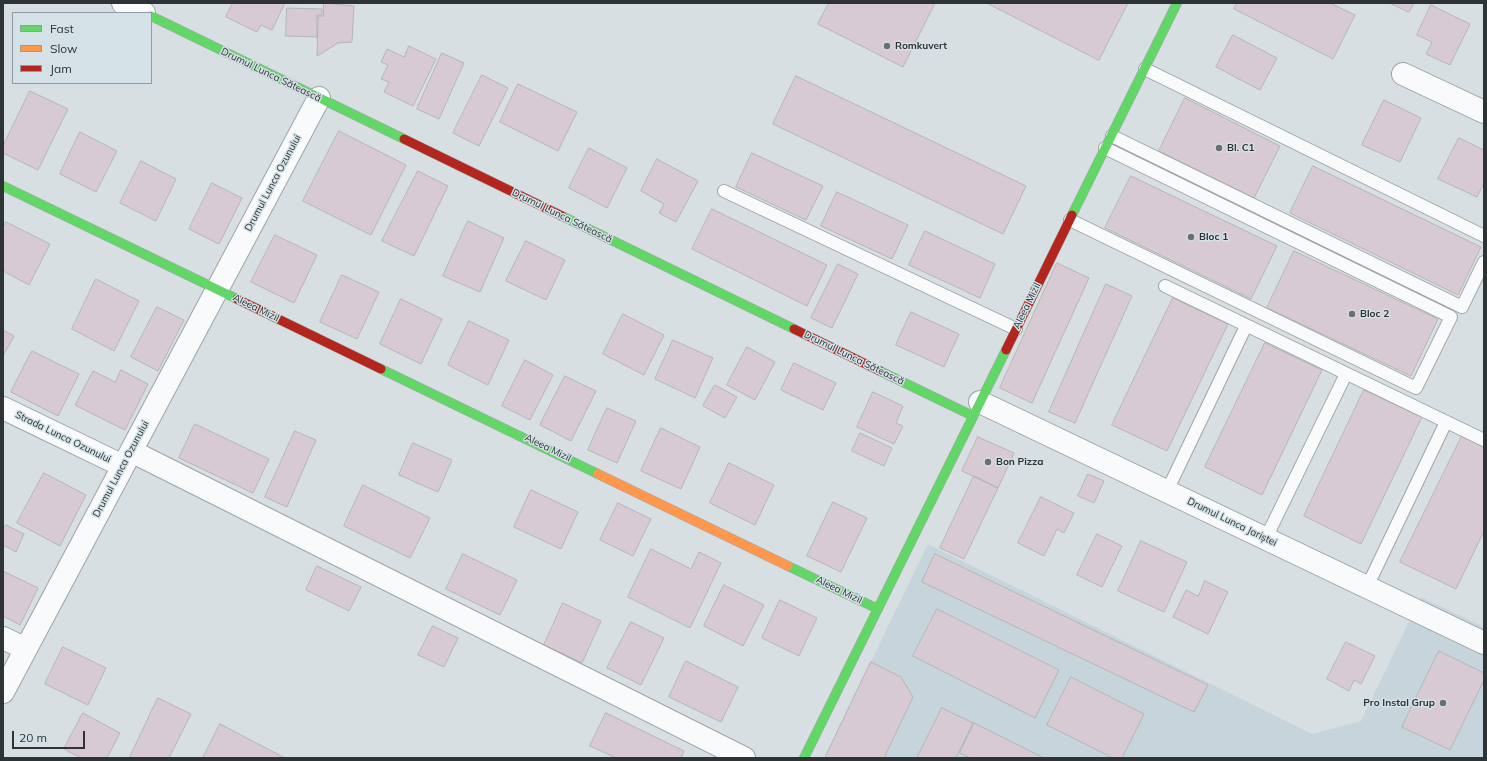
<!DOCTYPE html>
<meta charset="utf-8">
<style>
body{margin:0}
#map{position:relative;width:1487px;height:761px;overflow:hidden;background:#d8dfe2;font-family:Mulish,sans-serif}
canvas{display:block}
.frame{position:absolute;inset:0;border:4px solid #2e3436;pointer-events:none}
.legend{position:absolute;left:12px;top:12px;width:140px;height:72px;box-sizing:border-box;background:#d4e1e6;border:1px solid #929ca0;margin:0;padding:5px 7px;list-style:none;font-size:12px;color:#2e3436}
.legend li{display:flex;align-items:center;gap:8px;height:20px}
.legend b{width:20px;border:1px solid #929ca0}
.scale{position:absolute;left:12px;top:731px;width:73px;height:18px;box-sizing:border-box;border:2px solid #2e3436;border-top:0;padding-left:5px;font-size:12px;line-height:14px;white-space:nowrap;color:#2e3436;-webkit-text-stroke:3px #d4e1e6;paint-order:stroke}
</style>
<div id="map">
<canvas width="1487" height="761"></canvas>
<div class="frame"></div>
<ul class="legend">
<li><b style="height:5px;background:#63d668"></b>Fast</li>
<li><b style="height:5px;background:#ff974d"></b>Slow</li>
<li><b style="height:5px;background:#b3261e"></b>Jam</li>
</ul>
<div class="scale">20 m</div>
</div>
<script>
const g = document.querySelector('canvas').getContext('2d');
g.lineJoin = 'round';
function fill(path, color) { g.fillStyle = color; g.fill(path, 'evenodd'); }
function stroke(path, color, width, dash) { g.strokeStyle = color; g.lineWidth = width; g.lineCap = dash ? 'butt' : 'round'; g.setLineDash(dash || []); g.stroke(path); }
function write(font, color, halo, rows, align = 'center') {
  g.font = font + ' Mulish,sans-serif'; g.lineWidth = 3; g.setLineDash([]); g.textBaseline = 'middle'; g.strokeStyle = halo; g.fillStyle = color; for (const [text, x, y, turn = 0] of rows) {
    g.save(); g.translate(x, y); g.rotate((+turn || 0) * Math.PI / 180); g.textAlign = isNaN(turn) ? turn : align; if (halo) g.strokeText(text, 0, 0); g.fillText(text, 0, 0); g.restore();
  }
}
fill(new Path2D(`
 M928,544L1312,734L1361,721L1421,597L1484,627V758H824Z`), '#c6d5db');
const building = new Path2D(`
 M233,3H285L272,30L261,25L257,32L226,17Z
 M324,3L354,6L352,42L338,43L317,56L318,16H323Z
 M829,3H935L903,67L818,24Z
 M987,3H1128L1099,60Z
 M1237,3H1330L1355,15L1333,59L1234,9Z
 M1390,3H1414L1409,12Z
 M1431,5L1470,24L1450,65L1426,54L1432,42L1417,35Z
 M287,8L322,9V15H317V37L286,36Z
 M1233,35L1277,58L1260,90L1216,67Z
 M409,46L436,59L413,106L384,92L389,82L381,79L388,65L381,62L387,49L404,57Z
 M442,53L464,63L439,119L417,109Z
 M482,75L508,88L479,146L453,133Z
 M796,76L1026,186L1003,234L773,124Z
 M518,84L577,112L558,151L500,122Z
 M30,91L68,109L38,170L3,153V146Z
 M1185,98L1280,146L1254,198L1159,151Z
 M1384,100L1421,118L1400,162L1362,145Z
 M339,131L406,165L371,235L303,201Z
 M80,132L117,151L96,192L60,174Z
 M1459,138L1484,150V183L1477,197L1438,179Z
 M589,148L627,168L607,208L569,188Z
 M752,153L823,186L806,220L736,187Z
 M657,159L698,181L676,222L659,213L664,204L641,191Z
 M141,161L176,179L156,221L120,203Z
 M1313,166L1481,247L1458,295L1290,213Z
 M418,171L448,186L414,256L382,241Z
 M1131,176L1277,246L1251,299L1105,228Z
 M212,183L242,198L219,244L189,229Z
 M837,192L908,225L892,259L821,226Z
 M712,209L827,265L807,306L692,249Z
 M468,221L504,238L480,292L443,276Z
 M6,222L50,244L29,285L3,271V228Z
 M925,231L995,264L980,298L909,265Z
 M275,235L317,255L294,303L251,282Z
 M526,241L565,260L546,300L506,281Z
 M1294,251L1438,319L1411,376L1267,308Z
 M1057,263L1089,278L1032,403L1000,388Z
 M838,264L858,274L832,328L811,318Z
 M342,275L379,292L357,339L320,322Z
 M96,279L139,301L114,351L72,329Z
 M1106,284L1132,296L1075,423L1049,412Z
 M1173,298L1228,324L1167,451L1112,425Z
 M401,299L442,319L421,364L380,344Z
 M157,307L184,320L158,371L131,357Z
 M911,312L959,334L944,367L896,345Z
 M623,314L664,335L644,375L603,354Z
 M469,321L509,340L488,385L448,365Z
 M3,330L14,336L3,356Z
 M673,340L713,358L695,398L655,379Z
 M1265,343L1322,370L1262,495L1205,467Z
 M747,347L775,362L755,400L727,385Z
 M32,351L79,374L58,416L11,392Z
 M525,360L553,375L530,420L502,406Z
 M794,363L836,383L823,410L781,390Z
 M121,370L148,384L125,430L75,405L93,371L115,382Z
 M565,376L596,391L571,441L540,425Z
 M715,385L737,397L725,418L703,406Z
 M1364,390L1422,417L1361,544L1304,516Z
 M873,392L903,406L896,423L903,426L894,444L857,427Z
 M607,408L636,421L617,463L588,450Z
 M195,424L269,459L253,493L179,458Z
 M661,428L700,447L681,489L641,471Z
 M295,431L316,440L287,507L265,497Z
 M860,433L892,448L884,466L852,451Z
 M1462,436L1484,447V531L1456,589L1400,562Z
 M978,437L1014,453L998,488L962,471Z
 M413,443L452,460L438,492L399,475Z
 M729,463L774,485L755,525L710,503Z
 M44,473L86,495L60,546L17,523Z
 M1088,474L1104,481L1094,503L1078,496Z
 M974,476L998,488L964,559L940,548Z
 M363,485L430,518L410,558L344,526Z
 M531,490L578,512L561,549L514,527Z
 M1041,497L1074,513L1064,533L1057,529L1044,556L1018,543Z
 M833,502L867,518L841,572L807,556Z
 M618,503L651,519L633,556L600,540Z
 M6,525L24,534L16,552L3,545V530Z
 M1097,534L1122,546L1102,587L1077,575Z
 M1141,541L1187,562L1164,612L1118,591Z
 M651,549L691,569L699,552L721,563L690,628L628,597Z
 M463,554L517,580L500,615L446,589Z
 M935,554L1208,685L1194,712L922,582Z
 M317,566L361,587L349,611L306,590Z
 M3,571L38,588L20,625L3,616Z
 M1205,581L1228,592L1208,634L1173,617L1186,590L1198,596Z
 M724,585L764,605L743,646L704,626Z
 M780,600L817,618L799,656L762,638Z
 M563,603L601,621L582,663L544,645Z
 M937,609L1059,670L1035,718L913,656Z
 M631,622L664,638L641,685L607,668Z
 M433,626L458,638L444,667L418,655Z
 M1346,642L1375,656L1361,684L1354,680L1349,691L1327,679Z
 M63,647L106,668L88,705L45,684Z
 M1439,651L1484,673V680L1450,750L1402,727Z
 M686,661L738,687L721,722L669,697Z
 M871,662L901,677L913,697L884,758H825Z
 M1071,677L1144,714L1122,758H1113L1047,725Z
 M158,698L191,714L169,758H132L130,757Z
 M942,708L973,723L956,758H917Z
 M83,713L120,733L107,758H81L64,749Z
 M606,713L684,751L681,758H616L590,746Z
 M974,723L1044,758H970L960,753Z
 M220,724L285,758H203Z`);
fill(building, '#d7cad3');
stroke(building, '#b4b5b7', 1);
const lane = new Path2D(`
 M1145,69L1484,236
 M1112,136L1462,307L1484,262
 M724,191L1016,329
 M1070,220L1416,388L1451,317L1105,148
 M1165,286L1484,440
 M1167,491L1246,326
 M1266,538L1346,374
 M1367,587L1446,422`);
const street = new Path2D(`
 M123,3L144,13
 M1403,74L1484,112
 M980,402L1484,643
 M3,408L123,466
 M131,451L744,758
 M3,638L26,649
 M3,692L319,98`);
const fast = new Path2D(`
 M151,16L404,139
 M3,186L237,299
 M1072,215L1177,3
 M562,216L794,329
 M381,369L598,474
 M880,371L973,416
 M788,566L878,609
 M804,758L1006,350`);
const slow = new Path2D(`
 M598,474L788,566`);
const jam = new Path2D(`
 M404,139L562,216
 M237,299L381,369
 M794,329L880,371
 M1006,350L1072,215`);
stroke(lane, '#9ea4a6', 14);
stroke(street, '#9ea4a6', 24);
stroke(fast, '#9ea4a6', 10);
stroke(slow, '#9ea4a6', 10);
stroke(jam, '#9ea4a6', 10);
stroke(lane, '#f9fafb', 12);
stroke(street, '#f9fafb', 22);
stroke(fast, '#63d668', 9);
stroke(slow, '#ff974d', 9);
stroke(jam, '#b3261e', 9);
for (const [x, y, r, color] of [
 [887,46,4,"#6a7072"],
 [1219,148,4,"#6a7072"],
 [1191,237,4,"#6a7072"],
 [1352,314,4,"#6a7072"],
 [988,462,4,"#6a7072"],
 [1443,703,4,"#6a7072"]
]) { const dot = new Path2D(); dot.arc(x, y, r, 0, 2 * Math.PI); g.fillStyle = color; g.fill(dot); stroke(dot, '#d4e1e6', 1.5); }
write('bold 10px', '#2e3436', '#d4e1e6', [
 ["Romkuvert",895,46],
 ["Bl. C1",1227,148],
 ["Bloc 1",1199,237],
 ["Bloc 2",1360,314],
 ["Bon Pizza",996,462],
 ["Pro Instal Grup",1435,703,"right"]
], 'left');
write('10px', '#2e3436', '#d4e1e6', [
 ["Drumul Lunca Sătească",271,75,26],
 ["Drumul Lunca Ozunului",273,183,-62],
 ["Drumul Lunca Sătească",562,216,26],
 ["Aleea Mizil",1027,306,-64],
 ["Aleea Mizil",256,308,26],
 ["Drumul Lunca Sătească",854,358,26],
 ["Strada Lunca Ozunului",63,437,26],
 ["Aleea Mizil",548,448,26],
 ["Drumul Lunca Ozunului",121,469,-62],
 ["Drumul Lunca Jariștei",1232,522,26],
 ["Aleea Mizil",839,590,26]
]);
</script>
